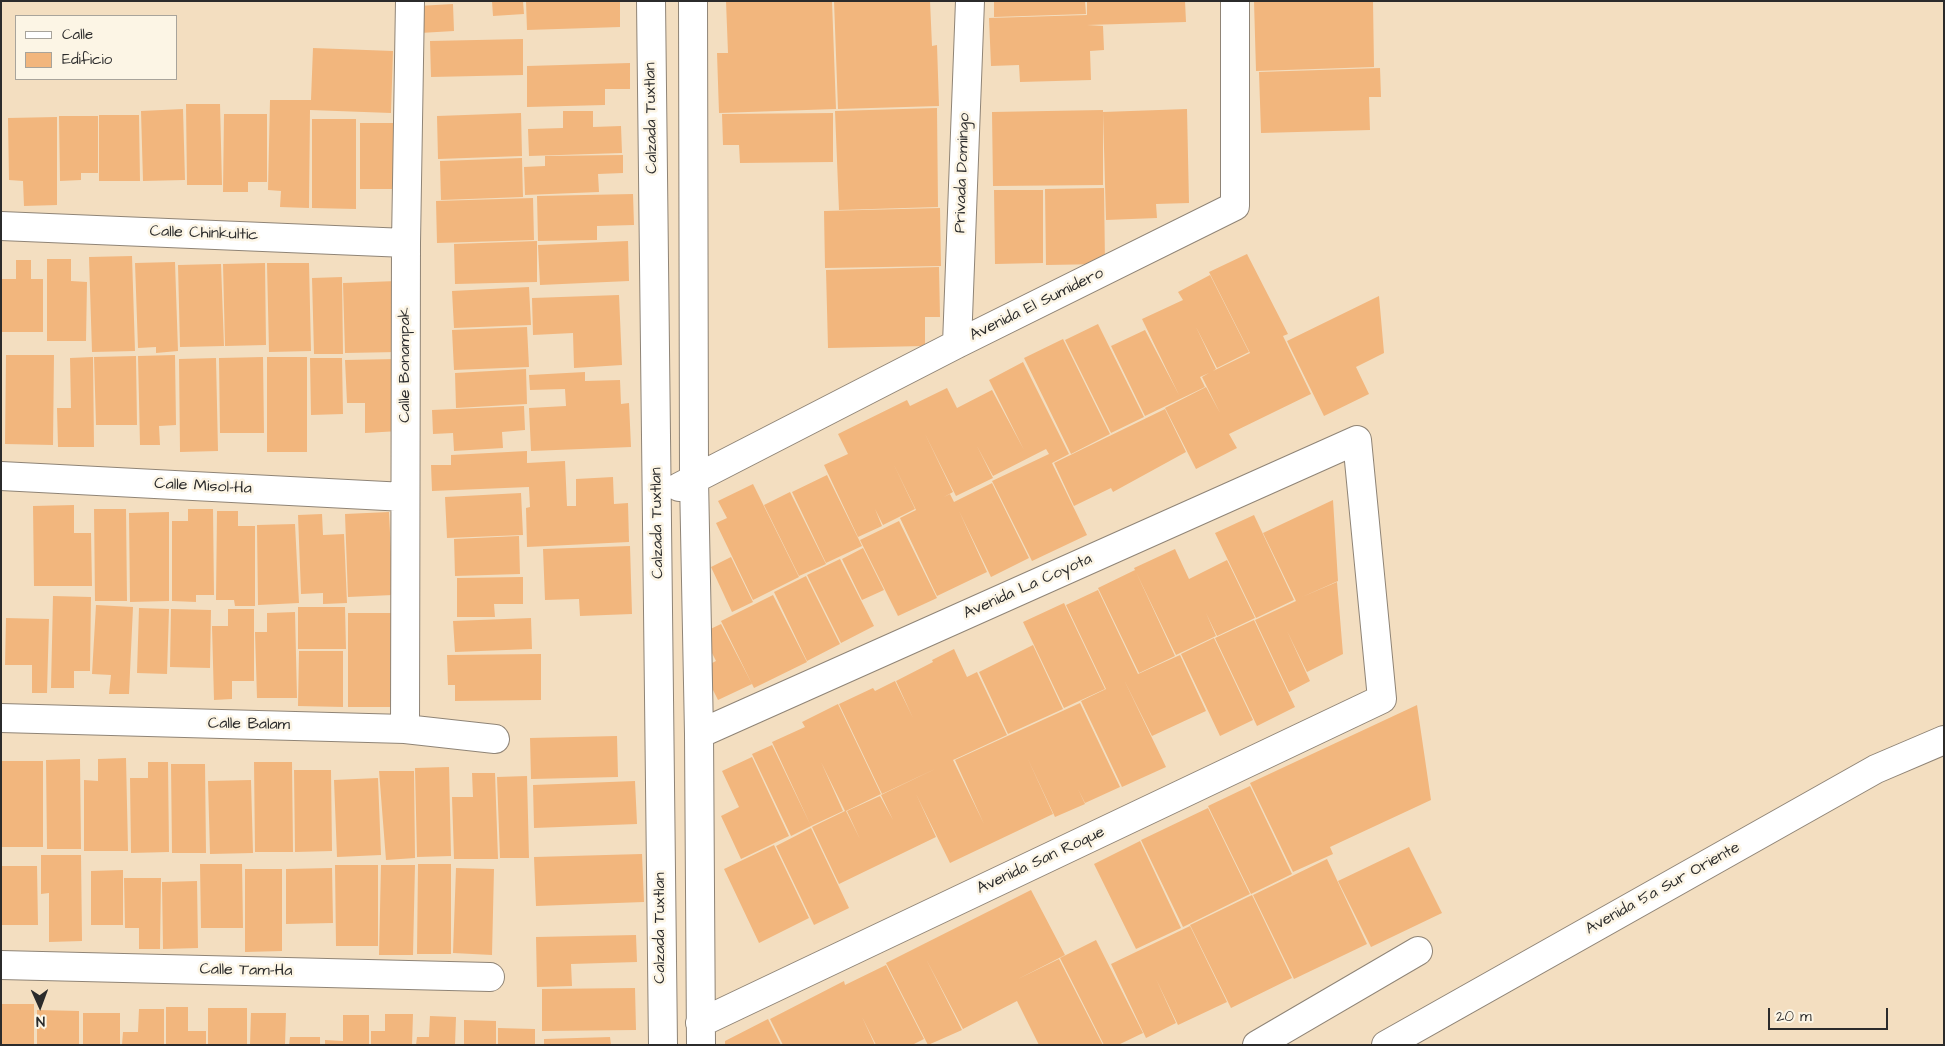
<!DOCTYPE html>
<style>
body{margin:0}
#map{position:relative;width:1945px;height:1046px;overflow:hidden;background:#f3dec0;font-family:"Architects Daughter",sans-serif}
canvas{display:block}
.frame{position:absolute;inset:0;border:2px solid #2b2b2b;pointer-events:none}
.legend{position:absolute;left:15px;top:15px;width:162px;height:65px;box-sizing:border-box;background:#fcf5e5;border:1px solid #a8a49b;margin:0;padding:6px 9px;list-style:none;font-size:15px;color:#2b2b2b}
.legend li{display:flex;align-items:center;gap:10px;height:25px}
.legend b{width:25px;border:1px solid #a8a49b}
.north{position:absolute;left:15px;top:981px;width:50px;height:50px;-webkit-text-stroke:4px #fcf5e5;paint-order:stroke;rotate:178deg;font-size:14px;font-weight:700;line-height:20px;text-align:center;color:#2b2b2b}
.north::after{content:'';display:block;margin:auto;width:18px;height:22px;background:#2b2b2b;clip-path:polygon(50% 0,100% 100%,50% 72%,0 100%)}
.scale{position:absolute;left:1768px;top:1008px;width:120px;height:22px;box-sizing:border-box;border:2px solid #2b2b2b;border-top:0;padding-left:6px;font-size:15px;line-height:18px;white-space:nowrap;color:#2b2b2b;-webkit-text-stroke:4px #fcf5e5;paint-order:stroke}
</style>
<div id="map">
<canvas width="1945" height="1046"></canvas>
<div class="frame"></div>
<ul class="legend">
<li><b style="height:6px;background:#fff"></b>Calle</li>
<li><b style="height:14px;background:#f2b67d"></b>Edificio</li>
</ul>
<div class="north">N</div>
<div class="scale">20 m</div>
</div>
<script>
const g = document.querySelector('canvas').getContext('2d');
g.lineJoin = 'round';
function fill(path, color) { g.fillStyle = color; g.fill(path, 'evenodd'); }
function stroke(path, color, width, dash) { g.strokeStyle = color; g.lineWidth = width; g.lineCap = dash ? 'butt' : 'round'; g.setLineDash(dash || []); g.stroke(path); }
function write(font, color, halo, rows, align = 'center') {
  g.font = font + ' "Architects Daughter",sans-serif'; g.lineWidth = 5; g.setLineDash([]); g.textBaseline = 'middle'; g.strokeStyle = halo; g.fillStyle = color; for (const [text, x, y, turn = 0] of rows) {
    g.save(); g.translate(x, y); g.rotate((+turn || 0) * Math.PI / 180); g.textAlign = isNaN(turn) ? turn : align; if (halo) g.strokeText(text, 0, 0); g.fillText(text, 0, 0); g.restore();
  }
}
fill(new Path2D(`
 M492,1H523L524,14L493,16Z
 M526,1H620V27L527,30Z
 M726,1H832L836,109L719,113L717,53H728Z
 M834,1H930L932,46L937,45L939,106L838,109Z
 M994,1H1085L1086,14L994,17Z
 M1087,1H1185L1186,22L1087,25L1103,26L1104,50L1090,51L1091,80L1020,82L1019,65L991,66L989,18L1087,15Z
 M1254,1H1373L1374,67L1256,71Z
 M453,4L454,31L420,33L418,6Z
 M523,39V75L431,77L430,41Z
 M313,48L393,51L391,113L310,110L309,208L280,207L281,191L268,190L270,100H311Z
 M630,63V89H605V105L527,107V66Z
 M1380,68L1381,97H1369L1370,130L1261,133L1259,72Z
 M186,104H220L222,185H187Z
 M937,108L938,207L839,210L835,111Z
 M183,109L185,180L143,181L141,111Z
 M1187,109L1189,203L1156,204L1157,218L1106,220L1103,112Z
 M1103,110V185L993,186L992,112Z
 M563,111H593V127L621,126L622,153L529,156L528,129L563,128Z
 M521,113L522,156L438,159L437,116Z
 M833,113V162L740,163L739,145H723L722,114Z
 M224,114H267V182H248V192H223Z
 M99,115H139L140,181H99Z
 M59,116H98V173H81V180L60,181Z
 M57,117V205L24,206L23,181L9,180L8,118Z
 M312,119H356V209L312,208Z
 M360,123H394V189H360Z
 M623,155V173L598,174L599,192L525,195L524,167L545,166V156Z
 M522,158L523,197L441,200L440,161Z
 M1104,188L1105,264L1046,265L1045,189Z
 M994,190H1043V263L995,264Z
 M633,194L634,225L597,226V240L538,241L537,196Z
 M533,198L534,240L437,243L436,201Z
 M940,208L941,266L825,268L824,211Z
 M537,241V282L455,284L454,244Z
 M628,241L629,281L540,285L538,245Z
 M1247,254L1288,334L1283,336L1311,394L1229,434L1237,448L1196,469L1165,408L1206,387L1220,413L1202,377L1209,373L1200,377L1205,387L1145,416L1111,346L1145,330L1179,395L1142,319L1183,300L1178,292L1210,275L1249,352L1217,368L1196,327L1216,369L1213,371L1250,353L1209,272Z
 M132,256L135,351L92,352L89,257Z
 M47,259H71V281L87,282L86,341H47Z
 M16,260H31V279H43V332H1V279H16Z
 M175,262L178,351L156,353V347L138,348L135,263Z
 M265,263L266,345L225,346L223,264Z
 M267,263H309L311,351L269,352Z
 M221,264L224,346L180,347L178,265Z
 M939,267L940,317H925V346L828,348L826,270Z
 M342,277L343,354H314L312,278Z
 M397,281L398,352L345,353L343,283Z
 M529,287L531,325L454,328L452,291Z
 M619,295L622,365L574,368L573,333L533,335L532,298Z
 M1379,296L1384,353L1356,367L1369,394L1324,416L1287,341Z
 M1098,324L1144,417L1111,433L1065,340Z
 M527,327L529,367L454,370L452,330Z
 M1063,339L1110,434L1071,454L1024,358Z
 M6,355H54L53,445L5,444Z
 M175,355L176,425L159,426L160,445H140L138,356Z
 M136,356L137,425H96L94,357Z
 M93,357L94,447H58L57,408H71L70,358Z
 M263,357L264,433H220L219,358Z
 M267,357H307V452H267Z
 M216,358L218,451L180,452L179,359Z
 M310,358H342L343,414L311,415Z
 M397,359L399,431L365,433V403H347L345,360Z
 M1023,362L1069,454L1052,463L1087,535L1032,561L992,481L1049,454L1046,449L993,476L977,446L993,478L956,496L925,434L953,492L944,497L950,494L954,502L992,483L1029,558L991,577L959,511L987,572L937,596L900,518L916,510L893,463L915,509L883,525L875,509L882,526L858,537L824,465L848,454L838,434L907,400L910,406L947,388L957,408L992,390L1024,450L989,380Z
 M526,369L527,404L456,408L455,373Z
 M585,372V381L620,380L621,404L629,403L631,447L531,451L529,408L566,406L565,389L530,390L529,375Z
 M524,406L525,430L502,432L503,448L454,451L453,433L433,434L432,410Z
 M1165,409L1186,452L1113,492L1111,488L1074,506L1054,463Z
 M527,451V463L565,461L567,506H576V479L613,477L614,504L628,503L629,542L527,547L526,508L530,507L529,487L432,491L431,465H451V455Z
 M827,475L862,546L826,563L792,492Z
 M753,484L799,577L753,600L716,523L727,518L718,501Z
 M790,492L826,564L799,576L764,505Z
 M521,493L523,535L447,538L445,497Z
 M1333,500L1338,581L1302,597L1337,582L1343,654L1307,672L1287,631L1310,681L1289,692L1255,620L1296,601L1263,533Z
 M74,505V533H91L92,586H34L33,506Z
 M94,509H126L127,601H95Z
 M188,509H213L214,595H196V602L172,601V521H188Z
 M217,511H238V526H255V606H235L234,600H216Z
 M169,512V601L130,602L129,513Z
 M389,512L393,595L348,597L345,514Z
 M322,514L323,535L344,534L347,603L323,604V593L301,594L298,515Z
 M1254,515L1294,600L1256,618L1215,533Z
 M899,521L937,598L898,616L860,540Z
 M295,524L299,603L258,605L257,525Z
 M519,536L520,574L455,576L454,539Z
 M630,546L632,614L580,616L579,599L545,600L543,549Z
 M863,548L884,590L862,600L842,559Z
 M1175,549L1189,579L1227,560L1255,618L1217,636L1206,613L1216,636L1176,655L1134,568Z
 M731,557L753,602L732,612L711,567Z
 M840,559L874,626L841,643L807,575Z
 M1135,570L1175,656L1139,673L1098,588Z
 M806,576L840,644L807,661L774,592Z
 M523,577V604H494L495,617H457V578Z
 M1098,590L1138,674L1180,655L1206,711L1152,736L1124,680L1166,767L1122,787L1081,701L1106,689L1066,605Z
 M773,595L807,662L754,688L721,621Z
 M53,596L91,597L90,671H74V688H51Z
 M1064,603L1105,689L1064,708L1023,622Z
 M96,605L133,607L129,694H109L111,675L92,674Z
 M298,607H345L346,649H298Z
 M139,608L169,609L167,674L137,673Z
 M171,609L211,610L210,668L170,667Z
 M228,609H254V681H232V699L214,700L212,626H228Z
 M295,612L297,698H257L255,632H267V613Z
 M348,613H397V707H348Z
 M6,618L49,619L47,693H32V665H5Z
 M531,618L532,649L455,652L453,621Z
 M1254,620L1295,707L1257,726L1215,638Z
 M721,624L752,684L718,700L702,668L716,661L702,633Z
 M1214,638L1253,720L1220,736L1181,654Z
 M1033,645L1063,709L1008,734L979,672Z
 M954,649L967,677L977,672L1007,735L953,760L984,824L955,760L1080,703L1120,787L1085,803L1078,789L1085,804L1055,817L1027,757L1053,814L950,863L916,794L936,837L839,884L812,827L845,811L821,762L843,811L811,826L772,742L805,727L802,722L838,704L881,794L846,811L860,839L847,811L880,796L893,820L881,795L937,768L882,794L839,704L873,688L875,691L895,681L913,718L896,681L933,662L932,660Z
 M299,651H343V707L298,706Z
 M541,654V700L455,701V685H448L447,655Z
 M1417,705L1431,800L1330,847L1333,854L1293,872L1250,783Z
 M617,736L618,777L531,779L530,738Z
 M772,745L811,826L791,836L752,754Z
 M752,757L789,836L741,859L721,816L739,807L722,771Z
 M126,758L128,851H84V780L98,781V759Z
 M80,759L81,849H47L46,760Z
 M1,761H43V847H2Z
 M148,762H168L169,852L131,853L130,778H148Z
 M254,762H292L293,852H255Z
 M171,764H205L206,853H172Z
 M449,767L451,856L417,857L415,768Z
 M294,770H331L332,851L295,852Z
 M379,771H414L415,858L386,860Z
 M472,773H495L498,859H454L452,797H473Z
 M527,776L529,858H500L497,777Z
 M378,778L381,855L337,857L334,780Z
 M251,780L253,853L210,854L208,781Z
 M635,781L637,824L534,828L533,785Z
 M1250,786L1292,874L1251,894L1208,806Z
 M1208,808L1250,894L1183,927L1141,840Z
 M811,828L849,908L814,925L776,846Z
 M1140,841L1181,928L1136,949L1094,864Z
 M774,845L809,918L759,943L724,869Z
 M1409,847L1442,913L1371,947L1338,881Z
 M642,854L644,902L536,906L534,857Z
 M41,855H81L82,941L49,942V893L41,894Z
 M1327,859L1367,944L1294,979L1253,895Z
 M200,864H242L243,928H201Z
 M418,864H451V954H417Z
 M335,865H378V946H336Z
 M381,865H415L413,955H379Z
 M1,866H37L38,925H1Z
 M332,868L333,923L286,924V869Z
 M456,868L494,869L492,955L453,953Z
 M245,869H282V951L245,952Z
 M123,870V925H91V871Z
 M124,878H161L160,949H139V928H125Z
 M197,881L198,948L163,949L162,882Z
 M1031,890L1065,955L1018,979L1059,959L1103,1045H1039L1017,1001L963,1029L926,959L962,1030L928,1045L886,963Z
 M1252,895L1292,978L1231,1008L1190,925Z
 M1190,926L1227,1002L1178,1025L1156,979L1176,1023L1146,1038L1111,964Z
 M636,935L637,962L571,964L572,986L537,987L536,937Z
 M1096,940L1143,1033L1118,1045H1104L1060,958Z
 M886,965L924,1039L912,1045H876L862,1017L875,1045H783L770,1019L844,981L845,985Z
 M635,988L636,1030L542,1031V989Z
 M1,1004H34V1045H1Z
 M166,1007H188V1031H206V1045H166Z
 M208,1008H247V1045H208Z
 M139,1009H164V1045H122L123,1032H138Z
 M37,1010L79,1011V1045H37Z
 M83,1013H120V1045H83Z
 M251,1013H286L285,1045H250Z
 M385,1014H413L412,1045H371V1031H385Z
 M343,1015H369V1045H325V1040L343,1041Z
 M430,1016L456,1017L455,1045H416L417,1037H429Z
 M768,1019L781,1045H725V1041Z
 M464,1020L496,1021V1045H464Z
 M498,1028L535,1029V1045H498Z
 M290,1037H320V1045H289Z
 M610,1037L611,1045H544V1039Z`), '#f2b67d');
const minor = new Path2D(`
 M651,1L663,1045
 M693,1L694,479L699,734L701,1045
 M1,226L406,243
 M957,344L970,1
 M1,476L405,497
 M679,487L957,344L1235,206V1
 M1,718L405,729L495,739
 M405,729L406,243L410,1
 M699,734L1357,440L1382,699L700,1023
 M1,965L490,977
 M1257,1045L1418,951
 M1386,1045L1876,769L1944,740`);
stroke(minor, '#8f8476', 30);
stroke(minor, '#fff', 28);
write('16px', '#2b2b2b', '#fcf5e5', [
 ["Calzada Tuxtlan",652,118,-91],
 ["Privada Domingo",963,173,-88],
 ["Calle Chinkultic",204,234,2],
 ["Avenida El Sumidero",1037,305,-26],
 ["Calle Bonampak",406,365,-90],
 ["Calle Misol-Ha",203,487,3],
 ["Calzada Tuxtlan",658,523,-91],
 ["Avenida La Coyota",1028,587,-24],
 ["Calle Balam",249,725,1],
 ["Avenida San Roque",1041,861,-25],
 ["Avenida 5a Sur Oriente",1663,889,-29],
 ["Calzada Tuxtlan",661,928,-90],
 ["Calle Tam-Ha",246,971,1]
]);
</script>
